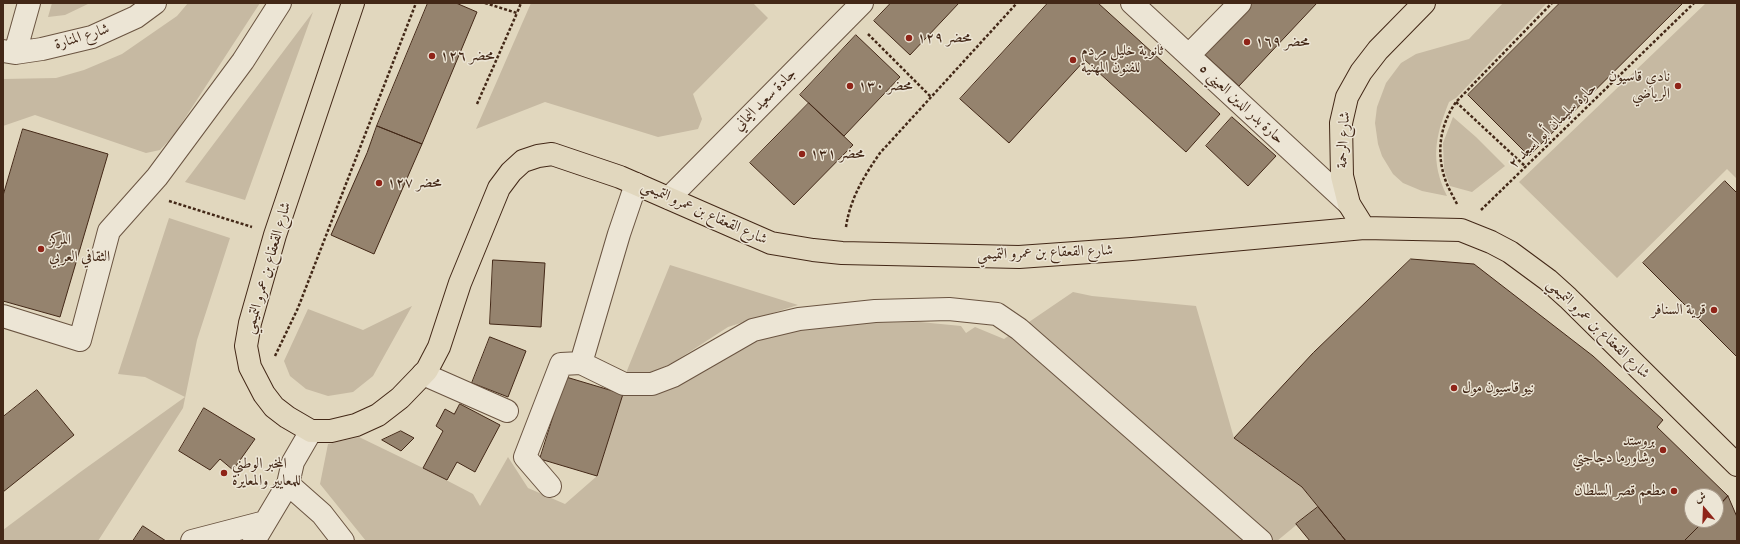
<!DOCTYPE html>
<meta charset="utf-8">
<style>
body{margin:0}
#map{position:relative;width:1740px;height:544px;overflow:hidden;background:#e1d7be;font-family:"IM FELL Great Primer",Amiri,serif}
canvas{display:block}
.frame{position:absolute;inset:0;border:4px solid #432817;pointer-events:none}
.north{position:absolute;left:1684px;top:488px;width:40px;height:40px;box-sizing:border-box;background:#ece5d5;border:1px solid #a89989;border-radius:50%;rotate:341deg;font-size:11px;font-weight:700;line-height:16px;text-align:center;color:#432817}
.north::after{content:'';display:block;margin:auto;width:14px;height:18px;background:#8f2418;clip-path:polygon(50% 0,100% 100%,50% 72%,0 100%)}
</style>
<div id="map">
<canvas width="1740" height="544"></canvas>
<div class="frame"></div>
<div class="north">ش</div>
</div>
<script>
const g = document.querySelector('canvas').getContext('2d');
g.lineJoin = 'round';
function fill(path, color) { g.fillStyle = color; g.fill(path, 'evenodd'); }
function stroke(path, color, width, dash) { g.strokeStyle = color; g.lineWidth = width; g.lineCap = dash ? 'butt' : 'round'; g.setLineDash(dash || []); g.stroke(path); }
function write(font, color, halo, rows, align = 'center') {
  g.font = font + ' "IM FELL Great Primer",Amiri,serif'; g.lineWidth = 3; g.setLineDash([]); g.textBaseline = 'middle'; g.strokeStyle = halo; g.fillStyle = color; for (const [text, x, y, turn = 0] of rows) {
    g.save(); g.translate(x, y); g.rotate((+turn || 0) * Math.PI / 180); g.textAlign = isNaN(turn) ? turn : align; if (halo) g.strokeText(text, 0, 0); g.fillText(text, 0, 0); g.restore();
  }
}
fill(new Path2D(`
 M52,3H90L65,15L48,17Z
 M188,3H260L174,135L160,150L146,153L35,115L3,126V79L56,78L84,70L122,54L177,16Z
 M531,3H753L768,18L693,94L702,119L698,129L658,137L545,102L476,129Z
 M1503,3H1547L1456,98L1449,102C1435,137 1430,161 1447,196L1422,191L1403,183L1393,174L1382,156L1378,144L1375,123L1377,107L1386,83L1401,63L1416,54L1469,39Z
 M1706,3H1737V179L1727,169L1617,278L1519,182Z
 M313,12L245,200L185,182Z
 M1453,117L1476,137L1505,166L1472,192L1450,186L1444,170L1443,143Z
 M169,218L230,238L197,340L183,408L98,541H3V530L79,473L185,397L145,377L118,374Z
 M670,265L798,305L728,327L674,362L649,374L626,373Z
 M1073,292L1092,296L1196,306L1234,438L1302,487L1318,507L1277,541H366L320,484L328,444L359,437L423,468L473,494L480,506L508,457L528,488L565,504L597,476L623,394L756,338L793,330L853,323L920,322L961,326L966,333L975,327L1004,339Z
 M412,306L373,376L353,392L328,396L306,389L290,376L284,361L308,309L363,330Z`), '#c6b9a2');
const building = new Path2D(`
 M428,3H456L477,12L422,144L377,126Z
 M891,3H959L910,55L874,21Z
 M1048,3H1098L1220,114L1186,152L1085,60L1009,143L960,99Z
 M1250,3H1317L1239,86L1203,53Z
 M1560,3H1683L1529,156L1468,95Z
 M856,35L900,77L844,136L800,95Z
 M809,103L853,145L794,205L750,163Z
 M1232,117L1276,156L1248,186L1206,146Z
 M377,126L422,144L374,254L331,235L367,153Z
 M23,129L108,154L60,317L3,301V196Z
 M1725,181L1737,193V357L1643,263Z
 M1411,259L1474,264L1593,356L1663,420L1657,427L1728,496L1716,509V496H1692V520H1705L1685,540L1686,541H1346L1302,487L1234,438L1313,353Z
 M493,260L545,263L541,327L490,324Z
 M490,337L526,351L508,397L472,383Z
 M566,377L623,394L597,476L540,459Z
 M37,390L74,435L3,492V417Z
 M460,404L500,425L475,472L457,462L447,480L423,468L443,431L436,426L445,409L454,414Z
 M204,408L255,439L233,470L220,459L210,470L179,451Z
 M401,431L414,438L401,451L382,440Z
 M1728,496L1737,517V541H1686L1685,540L1705,520H1716V509Z
 M1318,507L1346,541H1310L1296,524Z
 M143,526L166,541H133Z`);
fill(building, '#95836e');
stroke(building, '#432817', 1);
const minor = new Path2D(`
 M1132,3L1349,204
 M3,51L15,53L42,49L92,37L136,17L155,3
 M15,53L29,3
 M1189,55L1240,3
 M669,198L862,3
 M3,316L80,340L109,231L157,177L243,61L280,3
 M581,363L619,234L636,184
 M423,374L507,411
 M288,484L322,514L343,541
 M550,486L525,457L561,364L581,363L624,384H652L673,376L753,330L799,319L875,311L949,309L997,314L1019,329L1261,541
 M192,541L265,522
 M254,541L288,484L293,462L311,431`);
const major = new Path2D(`
 M353,3L275,235L250,323L246,346L250,367L264,394L274,407L287,417L311,431H331L356,425L378,415L400,398L427,370L439,347L460,283L499,188L511,172L523,161L538,156L552,154L620,177L771,243L813,250L842,253L1019,257L1132,249L1364,228L1461,230L1491,242L1510,252L1548,280L1568,298L1737,465
 M1364,228L1349,204L1342,176L1341,123L1347,97L1361,72L1378,50L1424,3`);
stroke(minor, '#6a5441', 24);
stroke(major, '#432817', 24);
stroke(new Path2D(`
 M485,3L517,13L521,3
 M868,34L931,97
 M1456,102L1526,167
 M477,104L517,13
 M169,201L252,227
 M1457,204C1453,196 1448,188 1445,179C1436,152 1440,125 1456,102L1552,3
 M1481,210L1694,3
 M846,227C850,199 864,176 880,153L1017,3
 M275,356L298,308L416,3`), '#432817', 2.5, [3, 2]);
stroke(minor, '#ece5d5', 22);
stroke(major, '#e1d7be', 22);
for (const [x, y, r, color] of [
 [909,38,4,"#8f2418"],
 [1247,42,4,"#8f2418"],
 [432,56,4,"#8f2418"],
 [1073,60,4,"#8f2418"],
 [850,86,4,"#8f2418"],
 [1678,86,4,"#8f2418"],
 [802,154,4,"#8f2418"],
 [379,183,4,"#8f2418"],
 [41,249,4,"#8f2418"],
 [1714,310,4,"#8f2418"],
 [1454,388,4,"#8f2418"],
 [1663,450,4,"#8f2418"],
 [224,473,4,"#8f2418"],
 [1674,491,4,"#8f2418"]
]) { const dot = new Path2D(); dot.arc(x, y, r, 0, 2 * Math.PI); g.fillStyle = color; g.fill(dot); stroke(dot, '#ece5d5', 1.5); }
write('15px', '#432817', '#ece5d5', [
 ["شارع المنارة",82,37,-17],
 ["جادة سعيد اليماني",765,100,-45],
 ["حارة بدر الدين العيني ٥",1241,104,43],
 ["حارة سليمان أبو أسعد ٢",1553,126,-44],
 ["شارع الرحمة",1344,140,-87],
 ["شارع القعقاع بن عمرو التميمي",704,213,24],
 ["شارع القعقاع بن عمرو التميمي",1045,253,-2],
 ["شارع القعقاع بن عمرو التميمي",268,268,-74],
 ["شارع القعقاع بن عمرو التميمي",1598,329,44]
]);
write('15px', '#432817', '#ece5d5', [
 ["محضر ١٢٩",917,38],
 ["محضر ١٦٩",1255,42],
 ["ثانوية خليل مردم",1081,51],
 ["للفنون المهنية",1081,68],
 ["محضر ١٢٦",440,56],
 ["نادي قاسيون",1670,77,"right"],
 ["الرياضي",1670,94,"right"],
 ["محضر ١٣٠",858,86],
 ["محضر ١٣١",810,154],
 ["محضر ١٢٧",387,183],
 ["المركز",49,240],
 ["الثقافي العربي",49,257],
 ["قرية السنافر",1706,310,"right"],
 ["نيو قاسيون مول",1462,388],
 ["بروستد",1655,441,"right"],
 ["وشاورما دجاجتي",1655,458,"right"],
 ["المخبر الوطني",232,464],
 ["للمعايير والمعايرة",232,481],
 ["مطعم قصر السلطان",1666,491,"right"]
], 'left');
</script>
